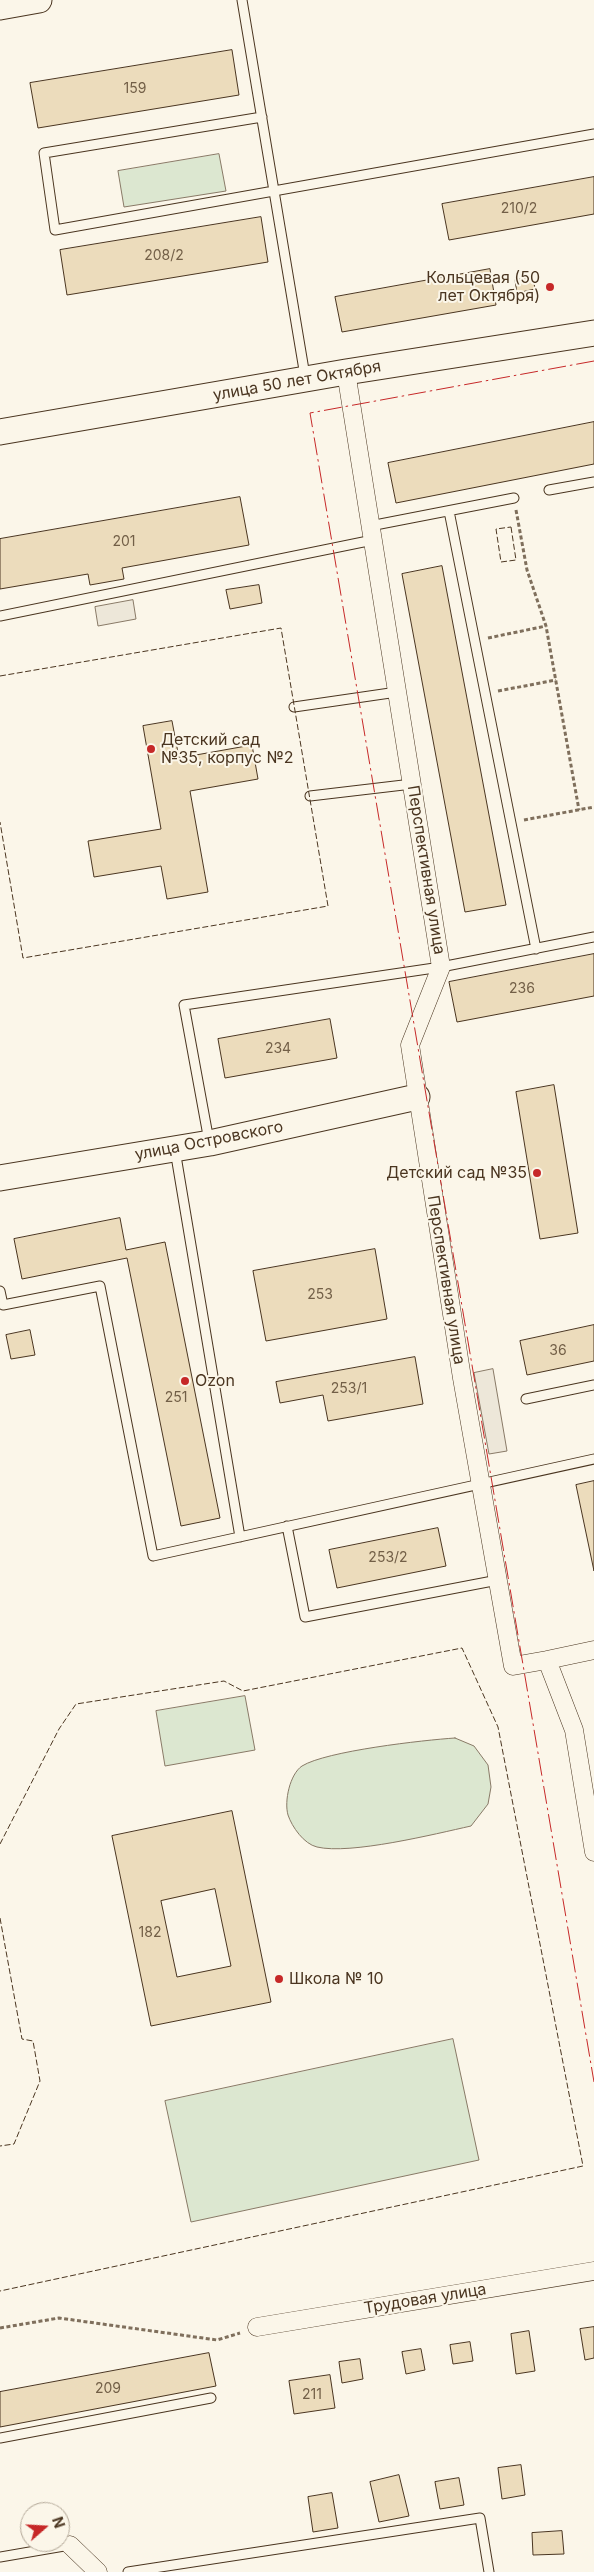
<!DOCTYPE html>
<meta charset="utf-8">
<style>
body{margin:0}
#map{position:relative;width:594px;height:2572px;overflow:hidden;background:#fbf6e9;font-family:Inter,sans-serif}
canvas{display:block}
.north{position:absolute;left:20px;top:2502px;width:50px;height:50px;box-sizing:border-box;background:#fbf6e9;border:1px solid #b4a999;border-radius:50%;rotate:71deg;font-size:14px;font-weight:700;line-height:20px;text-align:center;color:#4a3520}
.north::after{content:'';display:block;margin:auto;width:18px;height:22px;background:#c62828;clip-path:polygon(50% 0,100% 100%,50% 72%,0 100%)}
</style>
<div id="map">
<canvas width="594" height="2572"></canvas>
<div class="north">N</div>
</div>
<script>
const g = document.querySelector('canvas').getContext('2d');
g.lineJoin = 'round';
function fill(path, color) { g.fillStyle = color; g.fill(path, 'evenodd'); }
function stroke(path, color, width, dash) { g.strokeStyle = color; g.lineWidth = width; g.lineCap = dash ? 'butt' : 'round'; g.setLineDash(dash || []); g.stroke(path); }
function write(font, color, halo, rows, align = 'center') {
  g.font = font + ' Inter,sans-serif'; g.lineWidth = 4; g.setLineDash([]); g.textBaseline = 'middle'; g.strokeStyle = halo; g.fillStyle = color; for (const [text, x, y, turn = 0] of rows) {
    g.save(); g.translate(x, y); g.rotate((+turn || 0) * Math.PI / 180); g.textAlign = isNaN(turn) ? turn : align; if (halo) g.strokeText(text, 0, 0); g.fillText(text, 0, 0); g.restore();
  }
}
const green = new Path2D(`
 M219,154L226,191L124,207L118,171Z
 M245,1696L255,1750L165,1766L156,1711Z
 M455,1738L474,1746L488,1765L491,1787L488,1804L471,1826C435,1834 350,1855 317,1847C304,1844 292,1827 288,1815C284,1801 290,1774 302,1766C326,1751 424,1740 455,1738Z
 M453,2039L479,2160L191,2222L165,2101Z`);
fill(green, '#dce7d0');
stroke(green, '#887966', 1);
const parking = new Path2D(`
 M133,600L136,619L98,626L95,607Z
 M493,1369L507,1451L489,1454L474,1373Z`);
fill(parking, '#ede7d9');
stroke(parking, '#887966', 1);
const building = new Path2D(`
 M232,50L239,95L38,128L30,83Z
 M594,177V214L449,240L442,204Z
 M261,217L268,262L67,295L60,250Z
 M490,269L496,305L342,332L335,297Z
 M533,277L535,289L517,293L515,280Z
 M594,422V464L396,503L388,463Z
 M240,497L249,545L122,568L124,579L90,585L88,574L0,589V539Z
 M442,566L506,905L465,912L402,574Z
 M259,585L262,603L230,609L226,590Z
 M172,721L179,758L252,745L258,779L190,791L208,892L167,899L161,866L94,877L88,841L161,829L143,726Z
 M594,954V996L457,1022L449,982Z
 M330,1019L337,1058L225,1078L218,1039Z
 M554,1085L578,1233L540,1239L516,1092Z
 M120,1218L126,1250L165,1242L220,1518L181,1526L127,1258L22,1279L14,1239Z
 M375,1249L387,1319L266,1341L253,1271Z
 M594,1325V1361L527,1375L520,1341Z
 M30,1330L35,1355L11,1359L6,1335Z
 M415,1357L423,1404L328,1421L323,1395L280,1403L276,1382Z
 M594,1481V1571L576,1485Z
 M438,1528L446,1566L337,1588L329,1550Z
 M232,1811L271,2002L151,2026L112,1836ZM215,1889L231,1966L177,1977L161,1901Z
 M594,2327V2358L585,2360L580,2329Z
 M529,2331L535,2371L516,2374L511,2334Z
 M470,2342L473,2361L453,2364L450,2345Z
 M421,2349L425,2370L406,2374L402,2352Z
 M209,2353L216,2386L0,2427V2392Z
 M360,2359L363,2379L342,2383L339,2362Z
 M330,2375L335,2408L294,2414L289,2381Z
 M521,2465L525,2495L502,2499L498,2468Z
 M399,2475L409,2516L379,2522L370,2482Z
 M459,2478L464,2505L440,2509L435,2482Z
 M332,2493L338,2528L313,2532L308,2497Z
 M562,2531L564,2554L533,2555L532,2533Z`);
fill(building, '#ecdcbc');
stroke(building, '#4a3520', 1);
const lane = new Path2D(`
 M242,0L305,376
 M262,117L44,153L55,230L594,134
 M549,490L594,482
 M449,511L536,949
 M370,526L514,498
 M0,616L373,540
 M294,707L397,692
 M310,796L412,784
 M209,1141L184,1005L441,967L594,937
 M175,1150L240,1537
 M0,1291L3,1305L100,1286L153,1556L594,1459
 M526,1399L594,1385
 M287,1526L305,1617L498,1580
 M0,2438L211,2398
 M0,2557L70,2545
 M128,2572L480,2518L489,2572`);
const street = new Path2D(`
 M346,372L441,967L410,1045L462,1378L513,1666L547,1660L574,1730L594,1852
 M547,1660L594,1650
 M257,2327L594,2271
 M70,2545L98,2572`);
const secondary = new Path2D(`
 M0,7L39,0
 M0,432L346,372L594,333
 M0,1178L210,1143L417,1097`);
stroke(lane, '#4a3520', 11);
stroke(street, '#4a3520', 19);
stroke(secondary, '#4a3520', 27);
stroke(new Path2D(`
 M516,510L527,570L546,626L579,810
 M488,638L546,626
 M498,691L556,680
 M524,820L594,807
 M0,2328L59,2318L217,2340L240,2333`), '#7f6f5c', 3, [4, 2.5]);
stroke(lane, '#fbf6e9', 9);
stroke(street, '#fbf6e9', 18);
stroke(secondary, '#fbf6e9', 25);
stroke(new Path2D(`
 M511,527L516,560L501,562L496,529Z
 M0,676L281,628L328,906L23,958L0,822
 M0,1844L59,1729L76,1704L224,1681L243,1691L462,1648L498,1727L583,2166L0,2291
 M0,1918L22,2039L33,2041L40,2081L14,2144L0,2146`), '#4a3520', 1, [6, 2.5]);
stroke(new Path2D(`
 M594,361L310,413L594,2082`), '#c62828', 1, [18, 4, 2.5, 4]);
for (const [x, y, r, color] of [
 [550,287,5,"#c62828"],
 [151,749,5,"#c62828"],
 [537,1173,5,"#c62828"],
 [185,1381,5,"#c62828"],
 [279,1979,5,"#c62828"]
]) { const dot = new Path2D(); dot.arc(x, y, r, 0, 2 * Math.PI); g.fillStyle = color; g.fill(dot); stroke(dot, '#fbf6e9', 2); }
write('14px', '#725f47', null, [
 ["159",135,89],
 ["210/2",519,209],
 ["208/2",164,256],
 ["201",124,542],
 ["236",522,989],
 ["234",278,1049],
 ["253",320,1295],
 ["36",558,1351],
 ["253/1",349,1389],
 ["251",176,1398],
 ["253/2",388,1558],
 ["182",150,1933],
 ["209",108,2389],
 ["211",312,2395]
]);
write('16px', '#4a3520', '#fbf6e9', [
 ["Кольцевая (50",540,278,"right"],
 ["лет Октября)",540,296,"right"],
 ["Детский сад",161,740],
 ["№35, корпус №2",161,758],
 ["Детский сад №35",527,1173,"right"],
 ["Ozon",195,1381],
 ["Школа № 10",289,1979]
], 'left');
write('16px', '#4a3520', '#fbf6e9', [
 ["улица 50 лет Октября",297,381,-10],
 ["Перспективная улица",426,870,81],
 ["улица Островского",209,1141,-11],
 ["Перспективная улица",446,1280,81],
 ["Трудовая улица",425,2299,-9]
]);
</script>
